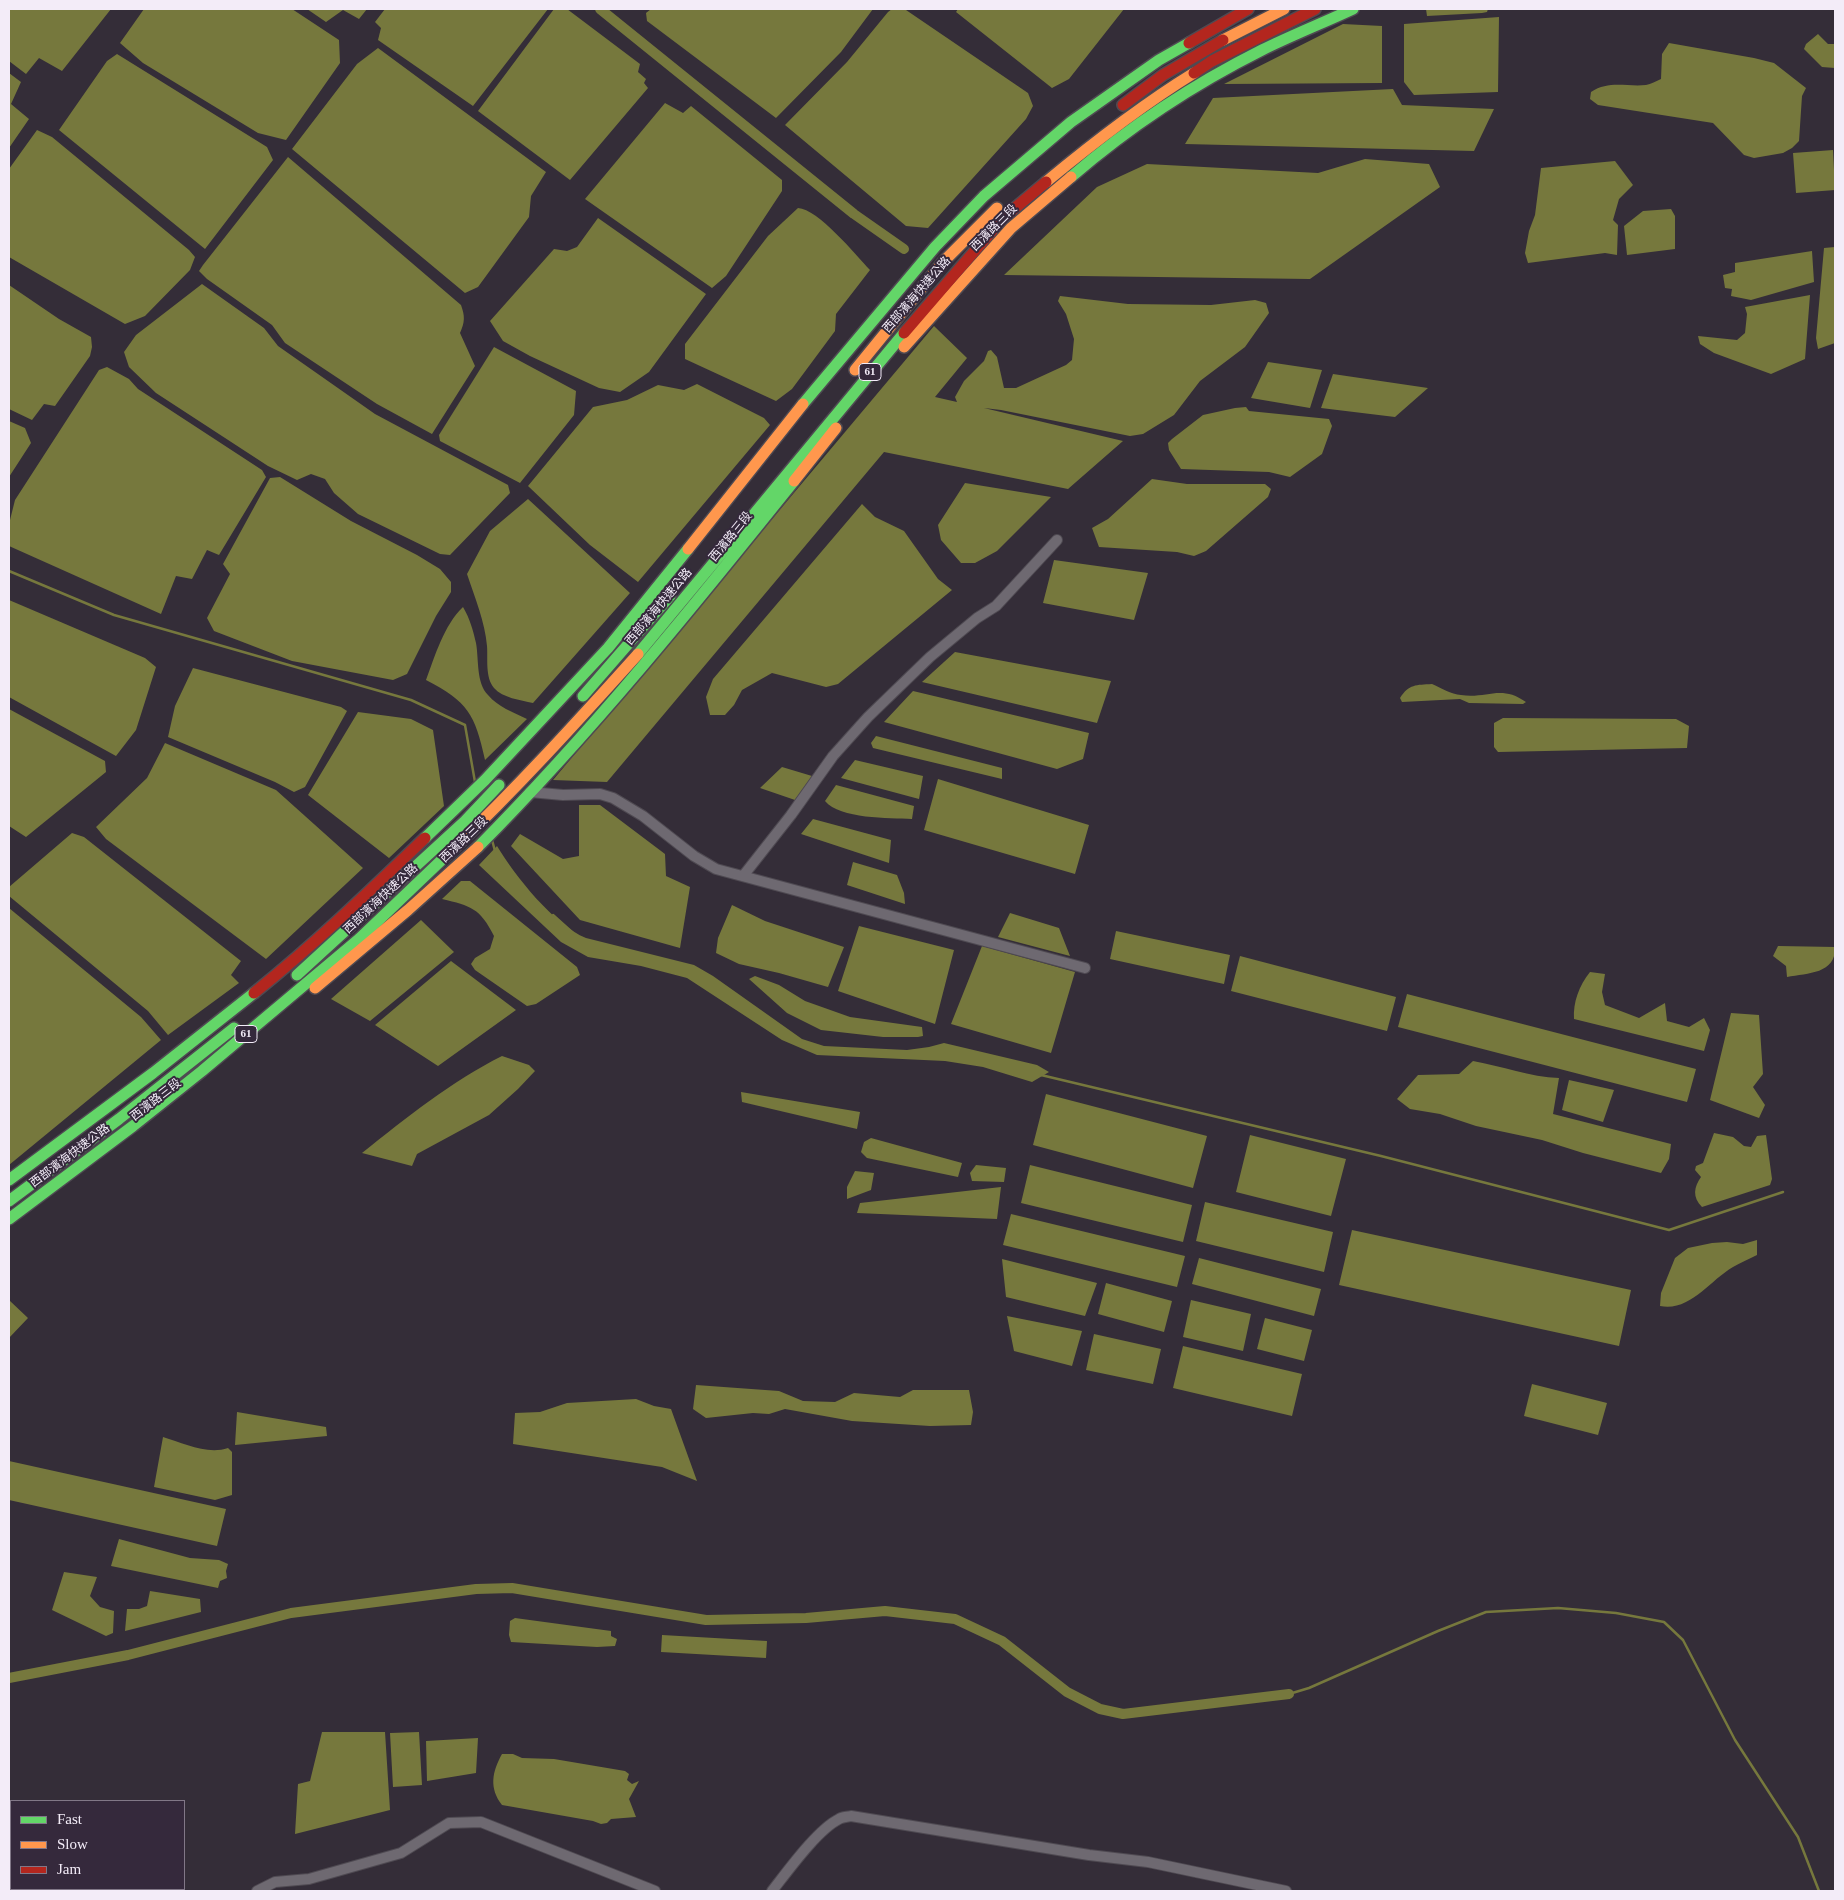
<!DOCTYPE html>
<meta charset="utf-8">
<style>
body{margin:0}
#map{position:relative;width:1844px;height:1900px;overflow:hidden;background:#342d38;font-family:"Times New Roman",serif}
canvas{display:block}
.frame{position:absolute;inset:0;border:10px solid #f3ecf8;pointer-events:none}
.legend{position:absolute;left:10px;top:1800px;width:175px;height:90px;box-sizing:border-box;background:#35293c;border:1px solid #817787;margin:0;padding:6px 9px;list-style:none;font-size:15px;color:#f3ecf8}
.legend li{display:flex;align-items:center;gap:10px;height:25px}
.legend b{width:25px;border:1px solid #817787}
</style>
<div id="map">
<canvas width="1844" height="1900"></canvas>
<div class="frame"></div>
<ul class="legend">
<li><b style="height:6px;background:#63d668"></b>Fast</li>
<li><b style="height:6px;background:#ff974d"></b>Slow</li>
<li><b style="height:6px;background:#b3261e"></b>Jam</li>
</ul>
</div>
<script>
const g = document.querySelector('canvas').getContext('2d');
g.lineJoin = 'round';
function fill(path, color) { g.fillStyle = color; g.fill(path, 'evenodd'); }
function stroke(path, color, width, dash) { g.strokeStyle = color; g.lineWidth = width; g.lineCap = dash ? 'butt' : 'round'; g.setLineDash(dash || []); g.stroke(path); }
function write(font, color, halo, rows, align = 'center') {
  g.font = font + ' "Times New Roman","Noto Sans TC",serif'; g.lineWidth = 4; g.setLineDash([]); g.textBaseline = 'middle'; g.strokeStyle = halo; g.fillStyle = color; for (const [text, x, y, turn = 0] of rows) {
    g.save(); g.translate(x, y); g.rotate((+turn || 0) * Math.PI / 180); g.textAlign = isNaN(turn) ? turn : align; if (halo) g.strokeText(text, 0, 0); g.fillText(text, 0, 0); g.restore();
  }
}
fill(new Path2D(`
 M9,9H111L62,71L39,58L26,74L9,61Z
 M144,9H292L339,40L340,63L286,140L258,133L143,63L120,43Z
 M307,9H367L359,19L343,10L326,22Z
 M385,9H548L473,106L378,40L381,28L375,22Z
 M554,9H567L640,64L638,72L646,79L644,83L648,88L570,180L478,111Z
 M651,9H873L841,52L776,118L647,21L646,13Z
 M892,9L906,10L1028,93L1033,106L1026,119L928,228L906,226L785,125L847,62L888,12Z
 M958,9H1124L1069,79L1052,88L956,12Z
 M1426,9H1488L1487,12L1482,13L1427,16Z
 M1499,17L1498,92L1414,95L1404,82V24Z
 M1343,24L1382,26V83L1224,84Z
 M1818,34L1828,44H1835V68L1822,67L1804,49L1806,44Z
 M1669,43L1754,58L1774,63L1806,88L1802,96L1799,141L1792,148L1783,153L1754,158L1744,155L1713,123L1598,105L1590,99L1591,92C1609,80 1626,87 1646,85C1651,84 1656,81 1661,79L1662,54Z
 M378,48L546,172L531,196L529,217L478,287L465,293L292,149L357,64Z
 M117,54L267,147L273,160L205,249L59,130L107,61Z
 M9,73L21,82L11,104L29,119L9,148Z
 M1393,89L1402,105L1494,109L1474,151L1185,144L1213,98Z
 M665,103L683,113L691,106L782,180V191L726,276L712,288L585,199Z
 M37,130L52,137L189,250L195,257L190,270L145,316L125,324L9,257V169Z
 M1833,150L1835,190L1796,193L1793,153Z
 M288,157L461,305C465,316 465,322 460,333L475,366L432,434L377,404L285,343L272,325L207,279L199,271L203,265Z
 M1365,159L1429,164L1440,187L1310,279L1004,275L1097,187L1147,164L1318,173Z
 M1615,161L1633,185L1619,199L1613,220L1618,225L1617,255L1605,253L1528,263L1525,253L1529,231L1535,215L1541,168Z
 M798,208C818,209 855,254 870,270L836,314L835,331L792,389L776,401L685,359V344L768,236Z
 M1671,209L1675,216V249L1627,255L1624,226L1643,211Z
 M598,218L706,294L649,372L620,392L599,388L530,356L503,341L490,321L554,249L567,251L577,247Z
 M1835,247V343L1818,349L1816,338L1824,248Z
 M1812,251L1814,282L1751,300L1731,296L1732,289L1725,288L1723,275L1735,272V263Z
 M202,284L264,328L278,346L375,414L508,485L510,493L450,555L440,554L358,514L334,493L325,479L311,474L297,480L268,466L156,393L129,367L124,352L136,335Z
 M9,285L59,319L91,337L92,347L90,356L55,406L44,404L32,420L9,409Z
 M1810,295L1805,359L1771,374L1714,353L1700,344L1698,336L1737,340L1745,333L1747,314L1745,307Z
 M1060,296L1128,304L1211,305L1255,300L1266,303L1269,313L1245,347L1200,381L1174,415L1143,434L1130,436L1001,410L984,408L1123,441L1068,489L884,452L607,782L553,780L934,326L967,358L935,397L957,402L955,397L964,381L984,361L988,351L991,350L997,357L1004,388H1016L1066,365L1072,360L1074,339L1066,314L1058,301Z
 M494,347L576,391L574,415L520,483L440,441L439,435Z
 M1268,362L1322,370L1310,408L1251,398Z
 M107,367L129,379L138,389L262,470L266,477L219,555L207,550L192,579L176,576L161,614L9,546V524L15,500L99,370Z
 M1333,374L1428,388L1395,417L1321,408Z
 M697,384L764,418L770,425L638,582L590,545L528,486L593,407L627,400L658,385L684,390Z
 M1246,407L1249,411L1329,419L1332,426L1322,454L1290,477L1269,472L1181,469L1169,450L1168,443L1172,439L1203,415L1235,408Z
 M9,421L25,428L31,443L9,477Z
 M280,477L351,521L417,555L440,569L451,582V592L436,616L407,674L393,680L292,661L214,631L207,618L230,574L223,564L270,478Z
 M1152,479L1187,484H1265L1271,489L1268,497L1206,551L1194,556L1177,552L1099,547L1092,528L1108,519Z
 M965,483L1051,497L997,551L975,563H961L941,540L938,525Z
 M528,499L630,593L533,703C520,700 503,698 494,688C485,677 488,659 487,646C485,622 475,598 467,574L490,531Z
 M862,504L875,517L904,531L938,579L952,590L838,684L826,687L772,673L742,690L734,705L725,715H710L706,697L713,679Z
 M1054,560L1148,573L1134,620L1043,603Z
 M9,600L145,658L156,667L136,730L116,756L9,697Z
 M463,607C470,619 473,630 476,643C479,659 476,683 488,695C498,707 513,712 527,719L485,760C475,714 468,702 426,680C435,656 444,625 463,607Z
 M955,652L1111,681L1097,723L922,682Z
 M193,668L341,707L347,711L305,787L294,792L275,782L168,737L175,706Z
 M1432,684C1441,688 1451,694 1461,695C1487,699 1501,684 1526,702L1523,704L1469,703L1460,699L1402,702L1400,698C1409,684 1416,685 1432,684Z
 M913,691L1089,733L1083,759L1057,769L884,722Z
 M9,709L105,761L106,772L26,837L9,826Z
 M358,712L411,719L433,730L444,806L389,858L308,795Z
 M1503,718L1676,719L1689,726L1687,748L1498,752L1494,747V723Z
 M876,736L1002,768V779L873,748L871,743Z
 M165,743L276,790L363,868L266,959L106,839L96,827L147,778Z
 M855,760L923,776L919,799L841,778Z
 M782,767L812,776L795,800L760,788Z
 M938,779L1089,825L1075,874L924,830Z
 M836,785L914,806L912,819C889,818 840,819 825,801Z
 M579,805H600L665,854L666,876L690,887L680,948L580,920L511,846L520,834L563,859L579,856Z
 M813,819L891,840L889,863L801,834Z
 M72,833L84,837L241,961L231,975L239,983L168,1035L148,1011L9,896V887Z
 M497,846C515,876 554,925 586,938L694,965L713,976L802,1039L824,1046L907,1050L929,1047L944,1043L1037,1065L1049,1072L1032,1082L983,1067L945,1061L817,1055L782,1040L687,978L641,966L588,957L561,942L479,865Z
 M853,862L897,875L904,893L905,904L847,885Z
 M461,881H470L577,967L580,975L536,1004L527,1006L475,970L471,964L475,958L490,949L494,936C480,908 471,906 442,899Z
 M732,905L765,921L844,947L828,987L779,973L739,964L716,953L718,938Z
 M9,908L141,1017L161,1040L9,1165Z
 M1010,913L1059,928L1070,956L998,937Z
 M421,920L454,952L370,1021L331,999Z
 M859,926L954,950L935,1024L838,991Z
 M1116,931L1230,955L1224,984L1110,959Z
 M982,946L1075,972L1051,1053L951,1024Z
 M1778,946L1835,947C1836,974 1808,973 1787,977L1786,966L1773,956Z
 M1240,956L1396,997L1387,1031L1231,991Z
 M451,961L516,1010L438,1066L375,1025Z
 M1590,972L1605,974L1602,992L1605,1005L1639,1018L1665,1003L1667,1021L1689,1027L1704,1018L1710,1030L1704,1051L1574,1019C1573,1002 1579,986 1590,972Z
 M755,976L779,985L805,1001L850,1017L922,1027L923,1036L918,1037H883L821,1030L787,1013L749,979Z
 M1407,994L1696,1069L1687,1102L1398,1027Z
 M1731,1013L1759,1015L1763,1074L1753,1087L1765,1105L1759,1118L1710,1100Z
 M502,1056L529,1065L535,1071L518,1089L489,1115L417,1154L412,1166L362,1153C406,1118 452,1081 502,1056Z
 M1473,1061C1502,1066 1530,1077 1559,1078L1553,1114L1671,1144L1669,1159L1661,1173L1583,1153L1542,1140L1476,1126L1440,1114L1410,1109L1397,1099L1418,1075L1459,1074Z
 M1569,1080L1614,1090L1603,1122L1562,1110Z
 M741,1092L860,1112L857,1129L742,1102Z
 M1046,1094L1207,1136L1193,1188L1033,1145Z
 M1714,1133L1733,1137L1744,1146L1751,1147L1757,1136L1766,1135L1772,1179L1770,1185L1702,1207C1692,1197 1694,1187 1701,1177L1695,1170L1696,1166L1703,1163Z
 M1250,1135L1346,1159L1331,1216L1236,1192Z
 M871,1138L962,1163L958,1177L867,1158L861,1152L864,1142Z
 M976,1165L1006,1168L1004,1182L972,1181L970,1173Z
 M1030,1165L1192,1205L1183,1242L1021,1203Z
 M855,1171L874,1173L871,1190L847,1199V1187Z
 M1001,1187L997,1219L857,1213L860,1203Z
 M1205,1202L1333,1232L1324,1272L1196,1241Z
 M1011,1214L1185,1256L1177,1287L1003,1245Z
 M1352,1230L1631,1290L1619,1346L1339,1285Z
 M1757,1240V1255C1749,1259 1740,1263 1733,1267C1709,1281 1690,1312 1660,1306L1661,1293L1675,1258L1688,1248L1712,1243L1727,1242L1743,1244Z
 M1199,1258L1321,1289L1314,1316L1192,1284Z
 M1002,1259L1097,1283L1085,1316L1006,1297Z
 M1106,1283L1172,1301L1164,1332L1098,1314Z
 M9,1300L28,1318L9,1338Z
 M1191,1300L1251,1314L1243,1351L1183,1337Z
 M1007,1316L1082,1331L1072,1366L1014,1351Z
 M1265,1318L1312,1330L1304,1361L1257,1349Z
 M1094,1334L1161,1349L1153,1384L1086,1370Z
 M1183,1346L1302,1374L1292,1416L1173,1388Z
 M1532,1384L1607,1403L1598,1435L1524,1416Z
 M696,1385L779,1391L803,1401L835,1402L854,1393L900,1397L913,1390H969L973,1412L971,1425L930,1426L852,1421L785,1409L769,1414L753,1413L706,1418L693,1409Z
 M636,1399L654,1406L671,1409L697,1481L662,1467L513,1444L515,1413L540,1412L567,1403Z
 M237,1412L326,1427L327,1436L235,1445Z
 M163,1437C183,1443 207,1455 228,1448L232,1452V1495L215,1500L154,1487Z
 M9,1461L226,1509L217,1546L9,1500Z
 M119,1539L190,1558L219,1560L228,1564L226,1571L227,1578L220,1581L218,1588L111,1566Z
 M64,1572L97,1577L90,1596L100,1607L114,1611L113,1633L106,1636L52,1610Z
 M150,1591L200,1599L201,1612L125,1631L127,1609H139L147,1606Z
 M515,1618L611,1631V1636L617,1639L615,1646L597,1647L511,1642L509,1635L510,1621Z
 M662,1635L767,1641L766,1658L661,1652Z
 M322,1732H385L390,1810L295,1834L298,1784L310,1781Z
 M419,1732L422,1785L393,1787L390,1733Z
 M478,1738L476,1773L427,1781L426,1741Z
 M502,1754H513L522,1758L554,1759L625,1771L629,1774L627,1780L632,1784L639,1781L629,1799L636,1817L611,1819L607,1823L601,1824L593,1821L502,1805C489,1788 492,1772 502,1754Z`), '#76783d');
stroke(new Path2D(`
 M9,571L114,615L411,700L465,725L475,782
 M492,840L495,851
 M553,915L573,933
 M1041,1075L1381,1156L1669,1230L1783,1192
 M1289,1694L1309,1688L1438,1631L1486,1612L1558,1608L1616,1613L1664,1622L1683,1640L1735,1740L1798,1837L1819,1891`), '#76783d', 2.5);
stroke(new Path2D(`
 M600,9L854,214L904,249
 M9,1678L128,1655L291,1613L476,1589L512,1588L706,1620L806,1618L885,1611L955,1619L1002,1641L1067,1692L1100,1709L1123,1714L1289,1694`), '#76783d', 10);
const street = new Path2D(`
 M530,792L563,795L600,794L613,798L643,816L694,856L716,869L1085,968
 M743,876L791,815L833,756L868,717L930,657L977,618L996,606L1057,540
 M257,1891L275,1882L309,1879L401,1853L449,1823L481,1822L655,1891
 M772,1891C787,1872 817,1830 839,1819C842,1817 847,1817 851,1816L1089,1855L1148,1862L1286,1891`);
const fast = new Path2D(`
 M1071,177C1129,127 1194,84 1262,50C1292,35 1323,23 1353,9
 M803,404L935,247L984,196L1071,122L1159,60L1189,43
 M638,654L904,333
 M583,696L670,596
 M425,838L485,780L608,648L688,549
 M478,847C592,732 693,607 794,481
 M297,975L465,821L499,785
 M9,1180L153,1073L254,993
 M9,1201L119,1119L234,1028
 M9,1219L133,1126L202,1071L359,939L450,852`);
const slow = new Path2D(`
 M1223,40L1284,9
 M1046,182C1093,143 1142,105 1194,73
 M904,347L1011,228L1071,177
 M855,370L943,262L997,208
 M794,481L836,428
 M688,549L803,404
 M450,852C516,789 577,722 638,654
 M315,988L408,910L478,847`);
const jam = new Path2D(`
 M1189,43L1248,9
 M1194,73L1212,61L1315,9
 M1123,105L1163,75L1223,40
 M904,333L1003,218L1046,182
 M254,993C314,945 370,891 425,838`);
stroke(street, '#4f4a52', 12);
stroke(fast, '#4f4a52', 14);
stroke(slow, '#4f4a52', 14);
stroke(jam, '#4f4a52', 14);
stroke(street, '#6e6971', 10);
stroke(fast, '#63d668', 11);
stroke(slow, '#ff974d', 11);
stroke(jam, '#b3261e', 11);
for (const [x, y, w] of [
 [870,372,22],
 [246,1034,22]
]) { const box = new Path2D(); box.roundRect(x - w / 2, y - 8.5, w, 17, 4); g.fillStyle = '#35293c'; g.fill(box); stroke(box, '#f3ecf8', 1); }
write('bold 11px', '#f3ecf8', null, [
 ["61",870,372],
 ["61",246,1034]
]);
write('12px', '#f3ecf8', '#35293c', [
 ["西濱路三段",994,228,-45],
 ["西部濱海快速公路",917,295,-49],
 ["西濱路三段",731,537,-51],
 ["西部濱海快速公路",659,607,-50],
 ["西濱路三段",464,840,-44],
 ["西部濱海快速公路",381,899,-43],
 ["西濱路三段",156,1100,-38],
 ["西部濱海快速公路",70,1156,-37]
]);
</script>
